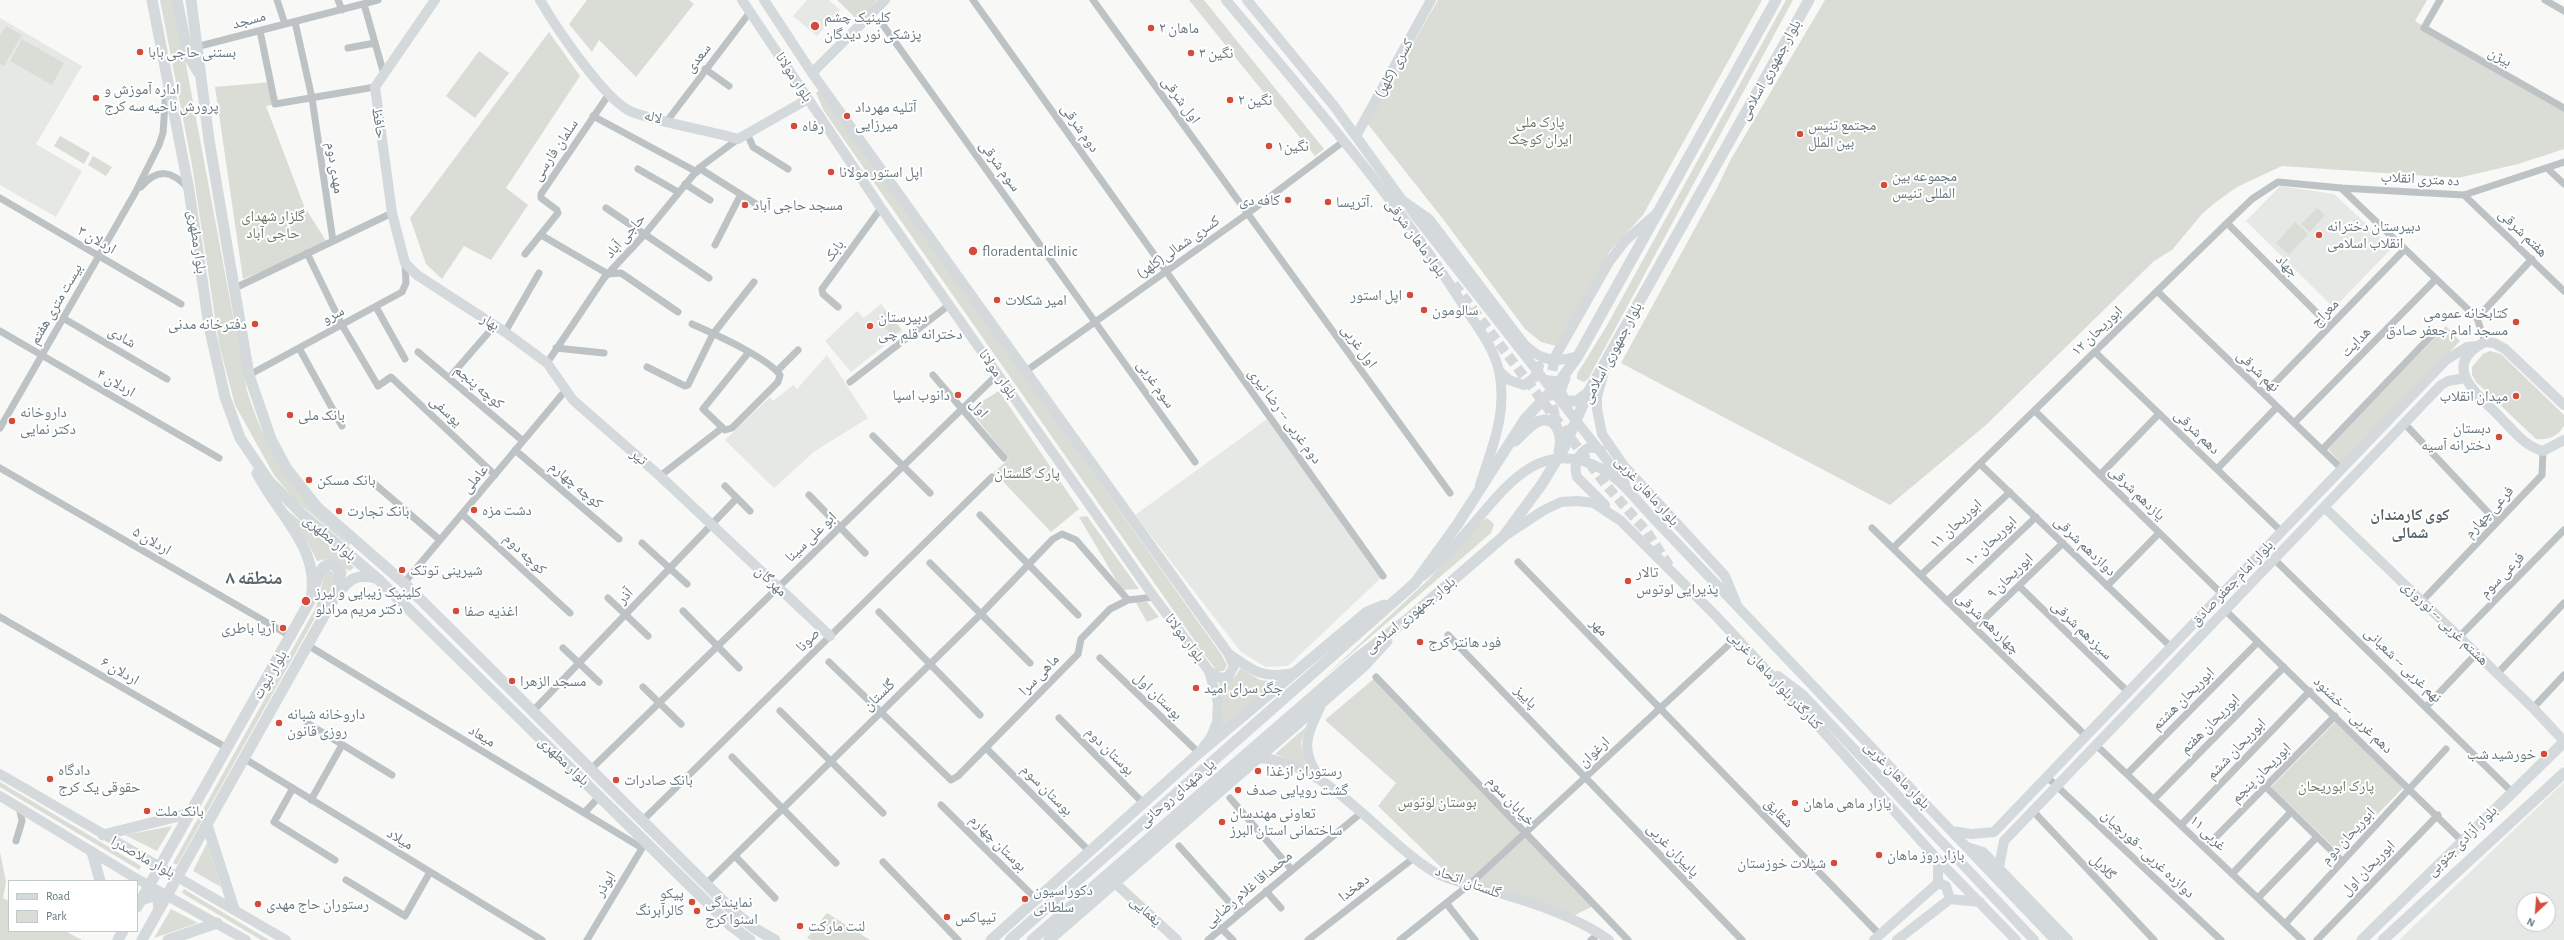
<!DOCTYPE html>
<meta charset="utf-8">
<style>
body{margin:0}
#map{position:relative;width:2564px;height:940px;overflow:hidden;background:#f8f8f6;font-family:"Alegreya Sans",sans-serif}
canvas{display:block}
.legend{position:absolute;left:8px;top:880px;width:130px;height:52px;box-sizing:border-box;background:#fff;border:1px solid #c2c9cb;margin:0;padding:5px 7px;list-style:none;font-size:12px;color:#66777e}
.legend li{display:flex;align-items:center;gap:8px;height:20px}
.legend b{width:20px;border:1px solid #c2c9cb}
.north{position:absolute;left:2516px;top:892px;width:40px;height:40px;box-sizing:border-box;background:#fff;border:1px solid #c2c9cb;border-radius:50%;rotate:206deg;font-size:11px;font-weight:700;line-height:16px;text-align:center;color:#66777e}
.north::after{content:'';display:block;margin:auto;width:14px;height:18px;background:#d54b39;clip-path:polygon(50% 0,100% 100%,50% 72%,0 100%)}
</style>
<div id="map">
<canvas width="2564" height="940"></canvas>
<ul class="legend">
<li><b style="height:5px;background:#d4d9db"></b>Road</li>
<li><b style="height:11px;background:#d9ddd5"></b>Park</li>
</ul>
<div class="north">N</div>
</div>
<script>
const g = document.querySelector('canvas').getContext('2d');
g.lineJoin = 'round';
function fill(path, color) { g.fillStyle = color; g.fill(path, 'evenodd'); }
function stroke(path, color, width, dash) { g.strokeStyle = color; g.lineWidth = width; g.lineCap = dash ? 'butt' : 'round'; g.setLineDash(dash || []); g.stroke(path); }
function write(font, color, halo, rows, align = 'center') {
  g.font = font + ' "Alegreya Sans","Noto Naskh Arabic",sans-serif'; g.lineWidth = 4; g.setLineDash([]); g.textBaseline = 'middle'; g.strokeStyle = halo; g.fillStyle = color; for (const [text, x, y, turn = 0] of rows) {
    g.save(); g.translate(x, y); g.rotate((+turn || 0) * Math.PI / 180); g.textAlign = isNaN(turn) ? turn : align; if (halo) g.strokeText(text, 0, 0); g.fillText(text, 0, 0); g.restore();
  }
}
fill(new Path2D(`
 M807,0H829L840,10L817,36L793,16Z
 M0,18L82,66L36,144L82,171L56,217L0,185Z
 M2280,186L2334,194L2392,248L2334,308L2246,221Z
 M881,304L903,331L851,372L825,341L857,311L864,318Z
 M827,355L868,418L815,451L774,488L725,440L770,397L773,401L793,385L797,389Z
 M1270,417L1383,576L1288,666L1266,667L1241,652L1135,515Z
 M2564,782V940H2399ZM2524,900H2548V924H2524Z`), '#e6e8e6');
fill(new Path2D(`
 M160,0H174L247,391C269,459 296,497 350,543L349,546L294,499L274,475L235,405L219,344L192,165Z
 M587,0H689L694,4L636,77L599,40L592,52L569,24Z
 M837,0H877L860,22Z
 M1189,0H1204L1324,149L1315,156Z
 M1438,0H1762L1643,215L1610,251L1556,346L1541,342L1525,329L1443,219L1367,123Z
 M1786,0H1793L1588,379L1584,382L1577,379V374L1606,327Z
 M1825,0H2427L2415,21L2564,111V149L2518,164L2458,178L2282,166L2237,187L2216,202L2202,214L2172,250L2154,261L1986,425L1890,505L1621,363L1716,190L1731,159Z
 M6,26L22,35L4,66L0,64V36Z
 M549,32L580,76L506,188L528,205L491,260L464,246L442,279L426,264L410,218Z
 M22,39L64,63L52,85L10,61Z
 M479,51L509,73L475,118L446,96Z
 M271,82L275,104L266,106L304,206L328,244L243,279L215,87Z
 M819,90L823,92L1221,654L1227,665L1224,671H1217L1204,654L824,111L816,93Z
 M60,136L90,153L84,164L54,146Z
 M93,156L112,167L106,176L88,165Z
 M2317,208L2325,215L2310,232L2301,224Z
 M2295,222L2308,234L2289,255L2276,243Z
 M886,311L901,329L892,336L877,319Z
 M2446,326L2460,341L2343,465L2328,449Z
 M2490,351L2501,354L2564,415V426C2557,437 2549,440 2536,439L2476,382L2472,375V367L2483,354Z
 M999,391L1079,509L1051,532L994,472L1009,459L969,409Z
 M278,502L354,567L350,571L328,559L317,561L308,543Z
 M1087,516L1139,589L1122,590L1079,517Z
 M1487,518L1494,524L1491,533L1323,678L1428,580L1482,521Z
 M329,570L336,574L335,582L177,865L173,863L316,607L325,572Z
 M1135,601L1147,602L1159,617L1147,622Z
 M1240,668L1260,680L1280,682L1219,734L1223,704L1219,682C1232,681 1235,679 1240,668Z
 M1376,677L1597,904L1575,915L1495,887L1447,873L1378,806L1396,783L1325,720Z
 M2335,722L2403,788L2340,853L2271,787Z
 M1306,727L1301,743L1306,766L1275,754Z
 M0,782L141,866L139,870L0,787Z
 M172,826L157,851L125,835Z
 M207,843L221,887L193,871Z
 M0,852L6,882L3,898L9,901V931H65L82,940H0Z
 M184,889L269,940H261L182,893Z
 M171,909L198,923L154,938Z
 M827,913L870,940H811L807,938Z`), '#d9ddd5');
stroke(new Path2D(`
 M1454,284L1606,485L1647,532L1670,567
 M1555,415C1548,394 1550,376 1556,355`), '#d4d8d8', 10, [10, 5]);
stroke(new Path2D(`
 M277,0L285,24
 M338,0L342,10
 M973,0L1383,576
 M1093,0L1450,493
 M2440,0L2424,28L2564,108
 M2545,0L2564,11
 M364,4L383,71
 M295,22L312,98L333,241
 M883,25L1195,462
 M260,31L275,104L375,87
 M196,47L378,0
 M348,48L375,43
 M705,69L729,86
 M593,116L697,172
 M667,121L750,12
 M747,133L753,147L788,169
 M699,168L764,209
 M2547,168L2564,184
 M638,169L678,192
 M685,184L710,200
 M141,187C158,167 172,171 188,188
 M2341,188L2477,318L2485,342
 M2464,195L2564,291
 M0,198L181,304
 M606,208L709,278
 M2227,223L2330,326
 M541,235L608,274L621,273L678,312
 M715,245L741,194
 M307,253L342,325L378,386L391,377L495,475
 M525,254L558,213L557,210L541,198V194L609,94
 M235,288L392,213
 M2157,291L2342,469
 M376,307L405,359
 M838,307L823,294L822,289L881,208
 M63,318L167,379
 M2477,318L2532,259
 M692,324C714,334 767,357 780,375L778,382L732,428L725,430L703,409L749,352
 M0,331L219,458
 M505,332L539,273
 M299,348L342,426
 M556,348L604,353
 M418,352L523,441
 M2095,352L2282,532
 M547,363L604,278L644,235L699,168L738,139
 M647,367L685,386L688,385L713,334L754,282
 M777,371L798,350
 M1026,371L1247,214L1344,141
 M249,375L402,292L406,283L405,263
 M933,375L1004,458
 M449,378L495,325
 M850,382L949,305
 M2264,394L2405,249
 M2035,411L2222,594
 M2294,423L2436,279
 M2404,423L2497,522
 M0,428L135,193L159,145L163,133L166,89
 M873,436L930,493
 M515,450L619,539
 M2322,450L2434,333
 M1980,464L2171,647
 M0,468L292,637
 M2217,469L2277,407
 M2100,475L2159,414
 M660,476L722,428
 M370,480L440,540
 M725,486L750,511
 M809,495L865,553
 M462,514L570,613
 M980,515L1078,615
 M1872,528L2086,736
 M642,543L687,584
 M1893,548L2227,223L2252,199L2278,182L2341,188L2464,195L2564,162
 M2274,559L2512,792
 M1518,562L1880,935
 M930,563L1030,663
 M1921,575L2010,492
 M404,583L565,391
 M2019,586L2128,692
 M2107,586L2159,533
 M608,598L648,636
 M1947,601L2036,517
 M2422,601L2542,475L2543,451
 M2225,610L2462,841
 M683,611L739,668
 M879,612L980,715
 M0,617L227,748
 M1975,628L2063,543
 M1448,635L1742,940
 M2459,637L2564,530
 M309,646L642,848
 M563,648L599,682
 M1100,658L1199,753
 M829,662L951,780L958,776L1078,654L1081,639L1110,609L1128,600L1154,597
 M2497,674L2564,603
 M1376,677L1628,940
 M643,687L681,724
 M2426,707L2476,654
 M2533,708L2564,675
 M780,711L883,813
 M532,712L737,498
 M1059,718L1143,803
 M307,723L392,775
 M2096,745L2302,940
 M986,748L1089,851
 M732,757L836,863
 M245,759L542,940
 M590,770L998,374
 M2127,774L2258,642
 M2047,777L2221,940
 M2266,787L2342,861
 M293,788L274,822L335,860
 M1230,798L1292,870
 M2154,799L2284,667
 M311,800L342,745
 M941,805L1036,899
 M2033,811L2154,940
 M584,813L600,796
 M642,821L992,477
 M2181,825L2310,691
 M16,841L22,821L19,806
 M1179,846L1239,913
 M2205,848L2335,716
 M735,856L775,898
 M883,862L958,940
 M2232,874L2291,812
 M346,880L405,916L430,872
 M706,884L981,614L1053,539L1062,534L1076,540L1128,600
 M1266,891L1281,908
 M2258,898L2317,837
 M1446,903L1475,940
 M2285,924L2446,749
 M1221,928L1233,940
 M587,940L644,845
 M1208,940L1361,813
 M1308,940L1415,857
 M1400,940L1470,884L1736,638
 M1591,940L1600,933
 M2317,940L2438,815`), '#bdc3c5', 7);
stroke(new Path2D(`
 M435,0L375,87L392,213L405,263L417,275L505,332L547,363L573,400L660,476L830,636
 M540,0C555,26 606,102 632,112C662,123 706,130 738,139L808,99
 M742,0L881,208L1154,597L1209,671L1218,702L1217,722L1211,737L1204,746
 M764,0L812,73L1228,653C1251,670 1265,681 1296,672
 M1226,0C1307,96 1390,191 1458,297C1472,320 1493,344 1499,371C1508,411 1492,448 1480,485
 M1247,0L1334,106L1402,200L1429,219L1524,344C1541,361 1555,363 1578,356
 M812,73L885,0
 M1356,136L1431,0
 M1410,209L1625,483
 M1556,355L1609,262L1625,241L1656,214
 M1605,368L1597,397V409L1602,434L1624,466L1725,576L1737,605
 M1499,371L1509,380L1524,385L1535,377L1539,366
 M2564,405L2505,349L2494,343L2485,342C2440,365 2476,393 2498,415C2512,429 2524,446 2543,451L2564,440
 M1601,450L1590,447C1578,453 1573,464 1577,477L1605,505
 M2324,507L2533,708L2564,741
 M1506,535L1544,510L1561,502L1578,501L1594,503L1621,521L1716,616L1822,730L1938,860L2016,940
 M1423,576C1440,561 1456,545 1470,528C1505,488 1539,436 1600,468C1622,479 1640,505 1657,522L2055,940
 M1209,671L1221,678L1228,677L1234,666L1229,655
 M1778,676L1803,695L2034,940
 M1256,758C1326,759 1378,838 1434,872C1449,881 1470,884 1486,889C1527,901 1574,915 1609,940
 M0,774L286,940
 M1320,778C1298,748 1308,734 1322,703
 M0,796L132,876L246,940
 M1951,831L1972,834L1994,832L2446,360L2467,347L2478,346
 M1967,847L1983,852L2068,940
 M1999,867L2004,841L2441,385L2448,381L2465,378
 M1114,882L1177,940
 M1938,883L1946,886L1950,899
 M1874,940L1938,883V860
 M1897,940L1950,899L1980,902`), '#d4d9db', 10);
stroke(new Path2D(`
 M152,0L189,190L209,326L225,397L240,438L269,481L303,515L378,579L730,925L750,940
 M177,0L188,55L198,72
 M191,0L209,140L249,375L271,439L287,469L317,507L404,583L732,910L754,928L775,940
 M1565,378L1560,391L1565,401H1577L1589,392
 M1515,441C1522,435 1529,426 1537,422C1556,413 1564,437 1559,451
 M315,585C319,575 321,562 334,565L341,572L336,594
 M207,825L234,909
 M103,835L191,813
 M92,852L100,881
 M141,900L153,896L158,899L159,909
 M137,907L311,599C321,548 278,515 257,473
 M118,940L123,931
 M142,940L334,598C349,581 352,573 376,578
 M168,940L217,923
 M991,940L1199,753L1367,612L1384,605
 M1010,940L1415,583L1457,525L1525,419L1557,385L1578,356L1776,0
 M1032,940L1357,658L1409,618L1503,537L1542,484L1564,448L1589,391L1809,0
 M1049,940L1365,665L1387,641
 M2362,940L2564,742
 M2383,940L2564,773`), '#d4d9db', 11);
for (const [x, y, r, color] of [
 [815,26,5,"#d54b39"],
 [1151,28,4,"#d54b39"],
 [140,52,4,"#d54b39"],
 [1191,53,4,"#d54b39"],
 [96,98,4,"#d54b39"],
 [1230,100,4,"#d54b39"],
 [847,116,4,"#d54b39"],
 [794,126,4,"#d54b39"],
 [1800,134,4,"#d54b39"],
 [1269,146,4,"#d54b39"],
 [831,172,4,"#d54b39"],
 [1884,185,4,"#d54b39"],
 [1288,200,4,"#d54b39"],
 [1328,202,4,"#d54b39"],
 [745,205,4,"#d54b39"],
 [2319,235,4,"#d54b39"],
 [973,251,5,"#d54b39"],
 [1410,295,4,"#d54b39"],
 [997,300,4,"#d54b39"],
 [1424,310,4,"#d54b39"],
 [2516,322,4,"#d54b39"],
 [255,324,4,"#d54b39"],
 [870,326,4,"#d54b39"],
 [958,395,4,"#d54b39"],
 [2516,396,4,"#d54b39"],
 [290,415,4,"#d54b39"],
 [12,421,4,"#d54b39"],
 [2499,437,4,"#d54b39"],
 [309,480,4,"#d54b39"],
 [474,510,4,"#d54b39"],
 [339,511,4,"#d54b39"],
 [402,570,4,"#d54b39"],
 [1628,581,4,"#d54b39"],
 [306,601,5,"#d54b39"],
 [456,611,4,"#d54b39"],
 [283,628,4,"#d54b39"],
 [1420,642,4,"#d54b39"],
 [512,681,4,"#d54b39"],
 [1196,688,4,"#d54b39"],
 [279,723,4,"#d54b39"],
 [2544,754,4,"#d54b39"],
 [1258,771,4,"#d54b39"],
 [50,779,4,"#d54b39"],
 [616,780,4,"#d54b39"],
 [1238,790,4,"#d54b39"],
 [1795,803,4,"#d54b39"],
 [147,811,4,"#d54b39"],
 [1222,822,4,"#d54b39"],
 [1879,855,4,"#d54b39"],
 [1834,863,4,"#d54b39"],
 [1025,899,4,"#d54b39"],
 [692,902,4,"#d54b39"],
 [258,904,4,"#d54b39"],
 [697,911,4,"#d54b39"],
 [947,917,4,"#d54b39"],
 [800,926,4,"#d54b39"]
]) { const dot = new Path2D(); dot.arc(x, y, r, 0, 2 * Math.PI); g.fillStyle = color; g.fill(dot); stroke(dot, '#fff', 1.5); }
write('15px', '#66777e', '#fff', [
 ["کلینیک چشم",824,17],
 ["پزشکی نور دیدگان",824,34],
 ["ماهان ۲",1159,28],
 ["بستنی حاجی بابا",148,52],
 ["نگین ۳",1199,53],
 ["اداره آموزش و",104,89],
 ["پرورش ناحیه سه کرج",104,106],
 ["نگین ۲",1238,100],
 ["آتلیه مهرداد",855,107],
 ["میرزایی",855,124],
 ["مجتمع تنیس",1808,125],
 ["بین الملل",1808,142],
 ["رفاه",802,126],
 ["نگین۱",1277,146],
 ["اپل استور مولانا",839,172],
 ["مجموعه بین",1892,176],
 ["المللی تنیس",1892,193],
 ["کافه دی",1280,200,"right"],
 ["آتریسا.",1336,202],
 ["مسجد حاجی آباد",753,205],
 ["دبیرستان دخترانه",2327,226],
 ["انقلاب اسلامی",2327,243],
 ["floradentalclinic",982,251],
 ["اپل استور",1402,295,"right"],
 ["امیر شکلات",1005,300],
 ["سالومون",1432,310],
 ["کتابخانه عمومی",2508,313,"right"],
 ["مسجد امام جعفر صادق",2508,330,"right"],
 ["دبیرستان",878,317],
 ["دخترانه قلم چی",878,334],
 ["دفترخانه مدنی",247,324,"right"],
 ["دانوب اسپا",950,395,"right"],
 ["میدان انقلاب",2508,396,"right"],
 ["داروخانه",20,412],
 ["دکتر نمایی",20,429],
 ["بانک ملی",298,415],
 ["دبستان",2491,428,"right"],
 ["دخترانه آسیه",2491,445,"right"],
 ["بانک مسکن",317,480],
 ["دشت مزه",482,510],
 ["بانک تجارت",347,511],
 ["شیرینی توتک",410,570],
 ["تالار",1636,572],
 ["پذیرایی لوتوس",1636,589],
 ["کلینیک زیبایی و لیرز",315,592],
 ["دکتر مریم مرادلو",315,609],
 ["اغذیه صفا",464,611],
 ["آریا باطری",275,628,"right"],
 ["فود هانتر کرج",1428,642],
 ["مسجد الزهرا",520,681],
 ["جگر سرای امید",1204,688],
 ["داروخانه شبانه",287,714],
 ["روزی قانون",287,731],
 ["خورشید شب",2536,754,"right"],
 ["دادگاه",58,770],
 ["حقوقی یک کرج",58,787],
 ["رستوران ازغذا",1266,771],
 ["بانک صادرات",624,780],
 ["گشت رویایی صدف",1246,790],
 ["یازار ماهی ماهان",1803,803],
 ["بانک ملت",155,811],
 ["تعاونی مهندسان",1230,813],
 ["ساختمانی استان البرز",1230,830],
 ["بازار روز ماهان",1887,855],
 ["شیلات خوزستان",1826,863,"right"],
 ["دکوراسیون",1033,890],
 ["سلطانی",1033,907],
 ["پیکو",684,893,"right"],
 ["کالرآبرنگ",684,910,"right"],
 ["نمایندگی",705,902],
 ["اسنوا کرج",705,919],
 ["رستوران حاج مهدی",266,904],
 ["تیپاکس",955,917],
 ["لنت مارکت",808,926]
], 'left');
write('15px', '#66777e', '#fff', [
 ["مسجد",249,20,-15],
 ["بیژن",2500,57,30],
 ["سعدی",698,58,-52],
 ["کسری (کلهر)",1394,68,-61],
 ["بلوار جمهوری اسلامی",1770,70,-61],
 ["بلوار مولانا",794,77,57],
 ["اول شرقی",1181,100,54],
 ["لاله",653,117,14],
 ["حافظ",379,123,81],
 ["دوم شرقی",1080,128,55],
 ["سلمان فارسی",555,150,-56],
 ["سوم شرقی",1000,166,54],
 ["مهدی دوم",335,168,81],
 ["ده متری انقلاب",2420,179,3],
 ["هفتم شرقی",2523,233,44],
 ["حاجی آباد",625,236,-49],
 ["بلوار ماهان شرقی",1416,238,54],
 ["اردلان ۳",97,240,30],
 ["بلوار مطهری",197,242,82],
 ["کسری شمالی(کلهر)",1178,247,-35],
 ["بابک",834,251,-54],
 ["جهاد",2287,266,45],
 ["بیست متری هفتم",56,304,-60],
 ["معراج",2325,313,-46],
 ["سرو",333,315,-28],
 ["بهار",490,322,32],
 ["ابوریحان ۱۲",2097,331,-44],
 ["شادی",122,337,30],
 ["هدایت",2356,342,-46],
 ["اول غربی",1359,346,54],
 ["بلوار جمهوری اسلامی",1612,353,-62],
 ["نهم شرقی",2258,371,44],
 ["بلوار مولانا",998,374,55],
 ["اردلان ۴",116,383,30],
 ["سوم غربی",1156,384,55],
 ["کوچه پنجم",479,387,40],
 ["اول",979,408,50],
 ["یوسفی",446,411,43],
 ["دوم غربی -- رضا نیری",1285,416,54],
 ["دهم شرقی",2197,432,44],
 ["تیر",639,457,41],
 ["عاملی",475,479,-50],
 ["کوچه چهارم",576,485,40],
 ["بلوار ماهان غربی",1647,491,48],
 ["یازدهم شرقی",2137,493,44],
 ["فرعی چهارم",2489,512,-47],
 ["ابوریحان ۱۱",1956,524,-43],
 ["ابو علی سینا",811,537,-44],
 ["بلوار مطهری",330,538,40],
 ["اردلان ۵",152,541,30],
 ["ابوریحان ۱۰",1991,541,-43],
 ["دوازدهم شرقی",2085,546,44],
 ["کوچه دوم",525,554,43],
 ["فرعی سوم",2502,575,-46],
 ["ابوریحان ۹",2010,576,-44],
 ["مهرگان",771,581,43],
 ["بلوار امام جعفر صادق",2232,583,-46],
 ["آذر",625,596,-46],
 ["بلوار جمهوری اسلامی",1410,615,-39],
 ["چهاردهم شرقی",1988,623,44],
 ["هشتم غربی -- نوروزی",2445,623,44],
 ["مهر",1599,627,46],
 ["سیزدهم شرقی",2082,630,44],
 ["بلوار مولانا",1185,638,53],
 ["صونا",808,640,-45],
 ["نهم غربی -- شعبانی",2403,665,44],
 ["اردلان ۶",120,671,30],
 ["بلوار نبوت",270,675,-60],
 ["ماهی سرا",1039,675,-46],
 ["کنارگذر بلوار ماهان غربی",1775,680,47],
 ["گلستان",879,695,-44],
 ["بوستان اول",1158,696,44],
 ["پاییز",1526,697,46],
 ["ابوریحان هشتم",2183,699,-45],
 ["دهم غربی -- خشنود",2353,715,44],
 ["ابوریحان هفتم",2210,724,-45],
 ["میعاد",482,736,31],
 ["ابوریحان ششم",2236,749,-46],
 ["بوستان دوم",1110,751,45],
 ["ارغوان",1594,752,-43],
 ["بلوار مطهری",564,761,44],
 ["ابوریحان پنجم",2261,773,-45],
 ["بلوار ماهان غربی",1897,775,46],
 ["بوستان سوم",1047,790,45],
 ["پل شهدای روحانی",1177,793,-41],
 ["خیابان سوم",1511,801,47],
 ["شقایق",1779,813,46],
 ["۱۱ غربی",2208,833,44],
 ["ابوریحان دوم",2348,836,-47],
 ["میلاد",400,839,31],
 ["بلوار آزادی جنوبی",2462,841,-45],
 ["بوستان چهارم",998,843,45],
 ["پاییزان غربی",1673,850,46],
 ["دوازده غربی - قورچیان",2148,854,43],
 ["بلوار ملاصدرا",143,857,29],
 ["گلایل",2103,867,47],
 ["ابوریحان اول",2368,868,-46],
 ["گلستان اتحاد",1468,882,20],
 ["ابوذر",605,884,-59],
 ["دهخدا",1354,888,-38],
 ["محمداقا غلام رضایی",1248,889,-40],
 ["یغمایی",1146,911,43]
]);
write('15px', '#697764', '#fff', [
 ["پارک ملی",1540,122],
 ["ایران کوچک",1540,139],
 ["گلزار شهدای",273,216],
 ["حاجی آباد",273,233],
 ["پارک گلستان",1027,473],
 ["پارک ابوریحان",2336,786],
 ["بوستان لوتوس",1437,802]
]);
write('bold 16px', '#57646a', '#fff', [
 ["کوی کارمندان",2410,515],
 ["شمالی",2410,533]
]);
write('bold 19px', '#57646a', '#fff', [
 ["منطقه ۸",254,578]
]);
</script>
